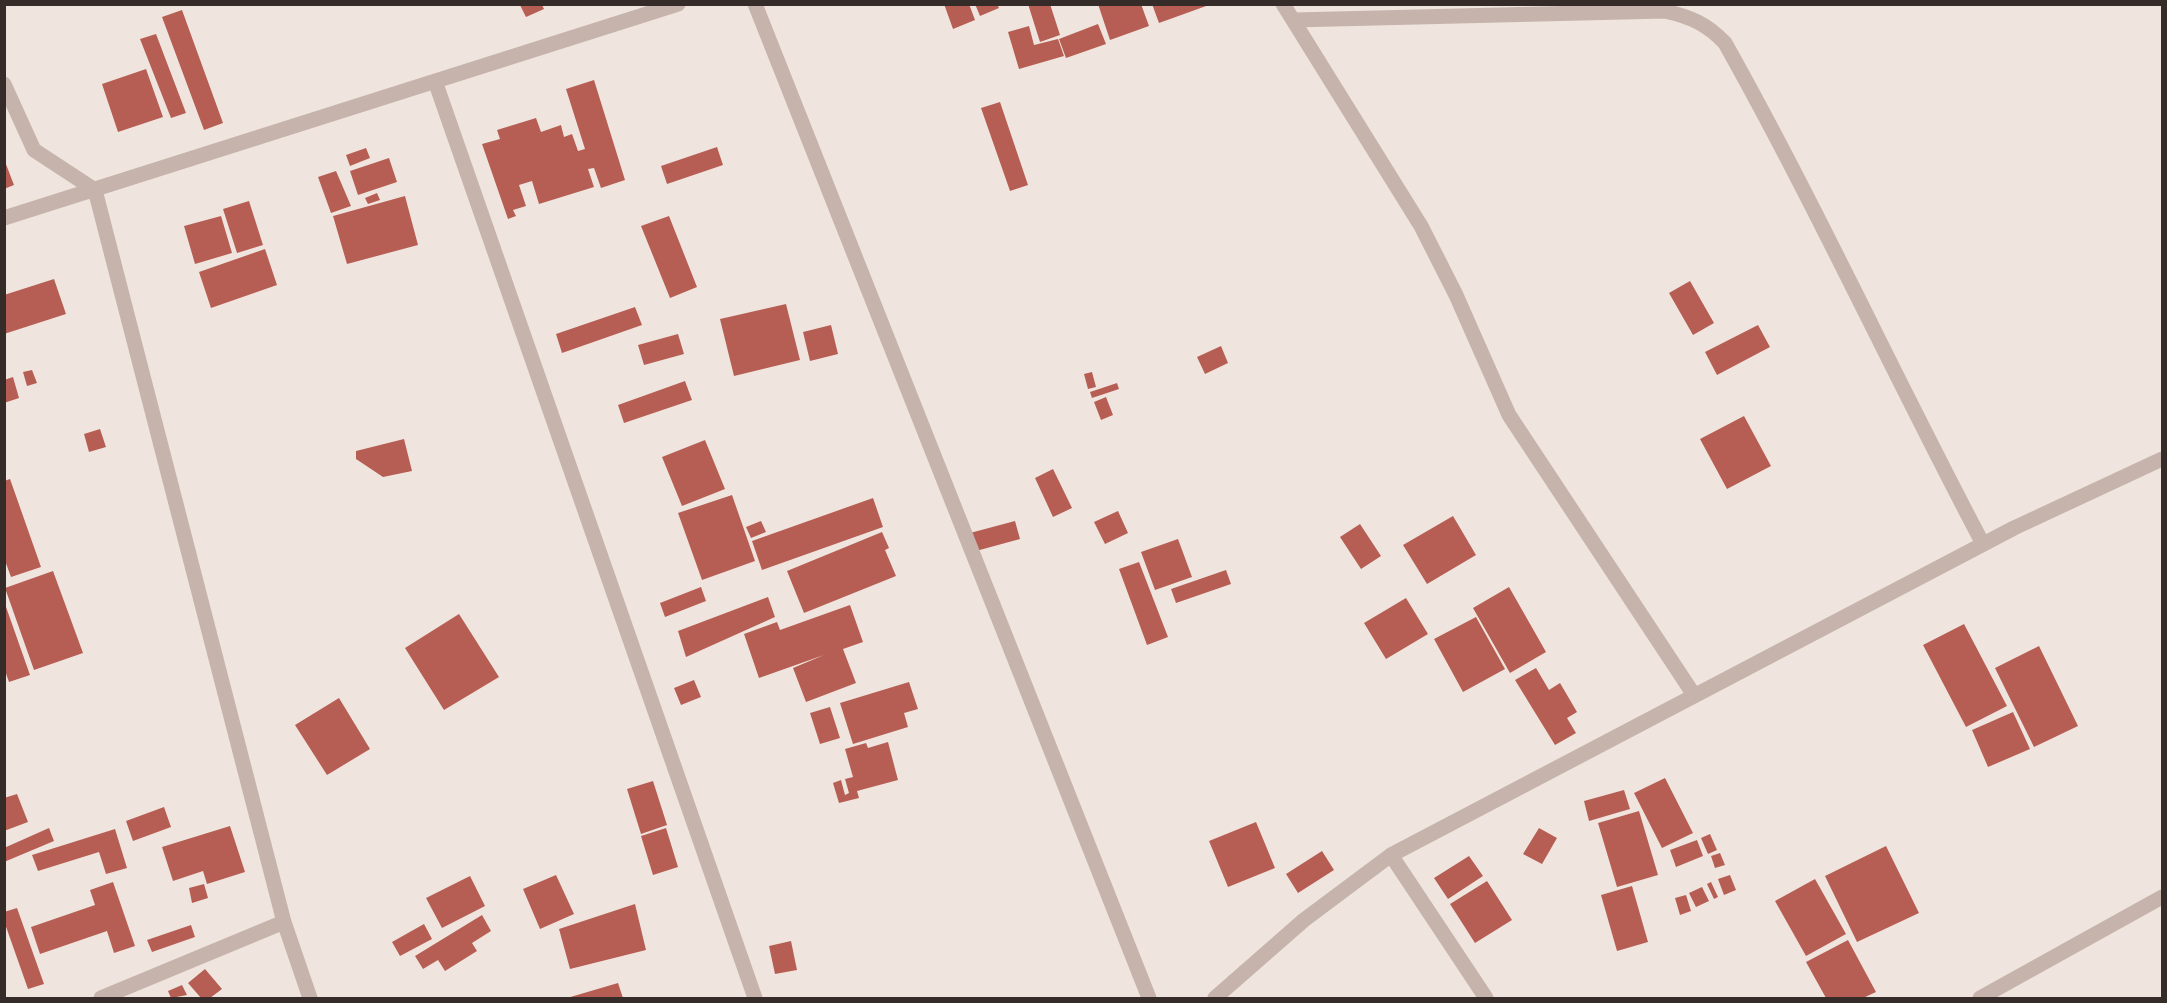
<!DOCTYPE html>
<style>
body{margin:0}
#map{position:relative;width:2167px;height:1003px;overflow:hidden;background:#efe5de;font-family:Roboto,sans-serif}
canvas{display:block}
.frame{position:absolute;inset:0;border:6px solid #352c2a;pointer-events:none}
</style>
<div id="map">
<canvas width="2167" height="1003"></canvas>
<div class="frame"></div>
</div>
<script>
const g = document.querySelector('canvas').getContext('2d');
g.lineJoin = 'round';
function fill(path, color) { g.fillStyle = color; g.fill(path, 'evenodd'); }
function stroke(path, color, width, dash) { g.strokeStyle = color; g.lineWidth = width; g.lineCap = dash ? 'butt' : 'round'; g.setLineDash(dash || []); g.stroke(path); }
fill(new Path2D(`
 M944,4H969L975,20L953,29Z
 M975,4H997L999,8L980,16Z
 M1028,4H1050L1060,35L1040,42Z
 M1098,4H1141L1149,26L1110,40Z
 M1152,4H1209V5L1159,23Z
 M520,5H542L544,9L526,17Z
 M182,10L223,123L204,130L162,17Z
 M1098,24L1106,44L1066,58L1059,39Z
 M1029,26L1034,45L1058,39L1064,56L1019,69L1008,32Z
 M156,34L186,113L171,118L140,39Z
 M146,69L163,117L118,132L102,84Z
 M594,80L625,180L601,188L594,168L588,169L594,187L539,204L532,181L519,185L526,206L513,210L516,216L508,219L482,144L500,139L497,130L536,118L541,132L561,125L564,137L572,134L578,151L585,149L566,89Z
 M1000,102L1028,185L1010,191L981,108Z
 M717,147L723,165L667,184L661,166Z
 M366,148L370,158L350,166L346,155Z
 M389,158L397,182L358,195L350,171Z
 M4,159L14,185L4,189Z
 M336,171L351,206L331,213L318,177Z
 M377,193L380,200L368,204L365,198Z
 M405,196L418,245L347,264L333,216Z
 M249,201L263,245L237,253L223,209Z
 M221,216L232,253L195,264L184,226Z
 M669,216L697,287L670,298L641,226Z
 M265,249L277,285L211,308L199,272Z
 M54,279L66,314L4,334V295Z
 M1690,281L1714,323L1693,335L1669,293Z
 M786,304L800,360L734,376L720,319Z
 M635,307L642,325L562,353L556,334Z
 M831,325L838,354L810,361L803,332Z
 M1758,325L1770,347L1717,375L1705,352Z
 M678,334L684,354L644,365L638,345Z
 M1221,346L1228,363L1205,374L1197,357Z
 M32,370L37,383L27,386L23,372Z
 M1092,372L1096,387L1088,389L1084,374Z
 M13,377L19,398L4,403V380Z
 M685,381L692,400L624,423L618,405Z
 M1117,383L1119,389L1092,398L1090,392Z
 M1106,397L1113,415L1101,420L1094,402Z
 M1744,416L1771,466L1727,489L1700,439Z
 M100,429L106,447L89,452L84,434Z
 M404,439L412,471L383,477L356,459V451Z
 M705,440L725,489L682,506L662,457Z
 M1053,469L1072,508L1053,517L1035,478Z
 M10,479L41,567L11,577L4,558V481Z
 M732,495L755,561L702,580L678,513Z
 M873,498L883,527L762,570L752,541Z
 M1118,511L1128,533L1105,544L1094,522Z
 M1453,516L1476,555L1427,584L1403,545Z
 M761,521L766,532L751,538L746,527Z
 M1015,521L1020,539L976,551L970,533Z
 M1360,524L1381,556L1361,569L1340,537Z
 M882,532L889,548L885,550L896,576L804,613L787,571Z
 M1178,539L1192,577L1155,590L1141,552Z
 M1139,562L1168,637L1147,645L1119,569Z
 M1226,570L1231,584L1176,603L1171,589Z
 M53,571L83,653L34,670L5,588Z
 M701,587L706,601L665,617L660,603Z
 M1509,587L1546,652L1510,673L1473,608Z
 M768,597L775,617L686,657L678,631Z
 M1406,598L1428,634L1386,659L1364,623Z
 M5,604L30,675L9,682L4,668Z
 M850,605L863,642L843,649L856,683L806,702L793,668L824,655L759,678L744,634L777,622L780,630Z
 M459,614L499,677L444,710L405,648Z
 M1476,617L1505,669L1463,692L1434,639Z
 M1964,624L2007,706L1966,727L1923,645Z
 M2039,646L2078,726L2034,747L1995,668Z
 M1536,668L1549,690L1560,683L1577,712L1567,718L1576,733L1555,745L1515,680Z
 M694,680L701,697L681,705L674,688Z
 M909,682L918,709L904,713L908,727L853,744L840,703Z
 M339,698L370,749L327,775L295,725Z
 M830,707L840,738L820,744L810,713Z
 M2013,712L2030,749L1988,767L1972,730Z
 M888,742L898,780L857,791L859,798L839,803L833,783L841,780L845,795L849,793L845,779L853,777L845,749L866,743L868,748Z
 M1665,778L1693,833L1662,848L1634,793Z
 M653,781L667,825L641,834L627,789Z
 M1624,790L1630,809L1589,821L1584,801Z
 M17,794L28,822L4,831V798Z
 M164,807L171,827L133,841L126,821Z
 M1639,811L1658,875L1617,887L1598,823Z
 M1256,822L1275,868L1228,887L1209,841Z
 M230,826L245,872L207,884L203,871L173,881L162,847Z
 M49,828L54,841L4,862V848Z
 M666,828L678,867L653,875L641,836Z
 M1539,828L1557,838L1542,864L1523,854Z
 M115,829L127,868L106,874L99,852L38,871L32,855Z
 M1710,834L1717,850L1708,854L1701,838Z
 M1697,840L1703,856L1676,867L1670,850Z
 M1886,846L1919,913L1857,942L1825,876Z
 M1322,851L1334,870L1298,893L1286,874Z
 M1720,853L1725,865L1715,868L1711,856Z
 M1469,856L1483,876L1448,899L1434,878Z
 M556,875L574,914L540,929L523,889Z
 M1730,875L1736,890L1724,895L1718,879Z
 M470,876L485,906L442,928L426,898Z
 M1815,879L1846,934L1806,956L1775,901Z
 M1487,881L1512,920L1475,943L1450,904Z
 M113,882L135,946L114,953L107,931L40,954L31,927L95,905L90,890Z
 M1711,882L1718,897L1714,899L1707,884Z
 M204,884L208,898L192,903L189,888Z
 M1632,886L1648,942L1617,951L1601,895Z
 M1702,887L1709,901L1696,907L1689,893Z
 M1686,895L1691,911L1680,915L1675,898Z
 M635,904L646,950L570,969L559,929Z
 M17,908L44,984L28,989L4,921V912Z
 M482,915L491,931L472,943L477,951L445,971L438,960L423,969L415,956Z
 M424,924L432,939L400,956L392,942Z
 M191,925L195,937L152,952L147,940Z
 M1848,940L1876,992L1863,998H1826L1806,962Z
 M791,941L797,970L775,974L769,946Z
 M205,969L222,989L210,998H201L188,983Z
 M618,983L623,998H567Z
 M182,985L187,995L171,998L168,991Z`), '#b75e54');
stroke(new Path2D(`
 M755,4L1149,998
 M1283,4L1421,226L1456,295L1509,415L1694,695
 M1293,20L1665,11C1691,17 1707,24 1725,43C1817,207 1895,378 1983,544
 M435,81L755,998
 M4,84L34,150L95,190L284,922L310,998
 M4,218L678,4
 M1391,855L1486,998
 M101,998L284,922
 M1215,998L1304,920L1391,855L2014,528L2162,459
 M1980,998L2162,897`), '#c6b4ac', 15);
</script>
